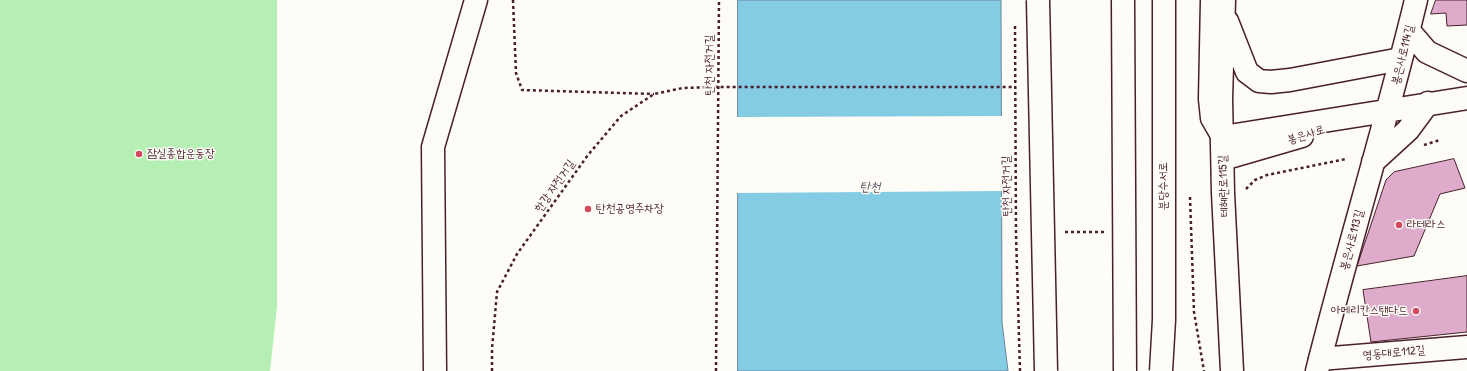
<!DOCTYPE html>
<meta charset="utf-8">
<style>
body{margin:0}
canvas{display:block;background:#fdfcf7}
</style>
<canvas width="1467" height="371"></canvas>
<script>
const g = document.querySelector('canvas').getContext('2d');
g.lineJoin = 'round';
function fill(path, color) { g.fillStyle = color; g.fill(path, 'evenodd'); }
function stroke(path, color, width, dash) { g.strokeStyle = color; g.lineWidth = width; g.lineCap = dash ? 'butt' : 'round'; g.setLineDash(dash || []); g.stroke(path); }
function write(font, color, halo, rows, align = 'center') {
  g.font = font + ' "Patrick Hand","Poor Story",sans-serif'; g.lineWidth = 3; g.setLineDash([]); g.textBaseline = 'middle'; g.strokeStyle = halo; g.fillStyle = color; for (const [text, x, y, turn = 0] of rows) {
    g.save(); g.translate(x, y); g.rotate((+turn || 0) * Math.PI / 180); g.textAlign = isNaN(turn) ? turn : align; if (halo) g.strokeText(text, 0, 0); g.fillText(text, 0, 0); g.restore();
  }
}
fill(new Path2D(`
 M0,0H277V307L270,371H0Z`), '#b5efb3');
const water = new Path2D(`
 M738,0H1001L1002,322L1008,371H738Z`);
fill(water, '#83cce4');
stroke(water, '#6c879a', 1);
fill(new Path2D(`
 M1003,116L1004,191L736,193V117Z`), '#fdfcf7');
const building = new Path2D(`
 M1436,0H1467V25L1447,26L1446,13L1431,14Z
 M1454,159L1465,188L1440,194L1414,256L1357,266L1386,180L1394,172Z
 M1467,276V332L1371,342L1363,290Z`);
fill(building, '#deacca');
stroke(building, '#4a1f2b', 1);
const street = new Path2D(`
 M1320,359L1467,347`);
const secondary = new Path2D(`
 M1224,0L1221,99L1223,193L1232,371
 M1227,21L1247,72L1259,81L1271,82L1290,80L1401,59
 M1409,31L1427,52L1467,71
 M1223,137L1467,98
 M1223,159L1302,136
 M1373,162L1408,130L1428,103
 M1317,371C1348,247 1386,124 1416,0`);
const highway = new Path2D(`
 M1212,0L1210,99L1212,118L1223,137
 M435,371L433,147L476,0`);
stroke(street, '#4a1f2b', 25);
stroke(secondary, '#4a1f2b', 25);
stroke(highway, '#4a1f2b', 25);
stroke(new Path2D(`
 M513,0L516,73L522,90L654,94
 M1015,26L1016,234L1020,371
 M1424,145L1440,140
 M1246,189L1255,180L1267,175L1346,159
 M1190,197L1194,312L1204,371
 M1065,232H1104
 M492,371V349L497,292L517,254L588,155L621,116L654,94L683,88L719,87H1015
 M716,371L719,0`), '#4a1f2b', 2.5, [3, 3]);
stroke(street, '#fdfcf7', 22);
stroke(secondary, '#fdfcf7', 22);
stroke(highway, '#fdfcf7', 22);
const highwayBridge = new Path2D(`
 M1038,0L1046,371
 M1123,0L1125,371
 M1161,371L1164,320V0`);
stroke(highwayBridge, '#4a1f2b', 25, []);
stroke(highwayBridge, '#fdfcf7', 22);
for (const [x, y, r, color] of [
 [139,154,4,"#d1495b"],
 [588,209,4,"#d1495b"],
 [1399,225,4,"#d1495b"],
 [1416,311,4,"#d1495b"]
]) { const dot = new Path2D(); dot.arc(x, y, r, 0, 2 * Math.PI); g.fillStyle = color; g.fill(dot); stroke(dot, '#fdfcf7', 1.5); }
write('12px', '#4a1f2b', '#fdfcf7', [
 ["봉은사로114길",1403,55,-76],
 ["탄천 자전거길",710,65,-90],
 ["봉은사로",1306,135,-17],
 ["한강 자전거길",555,186,-55],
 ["탄천 자전거길",1007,186,-91],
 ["분당수서로",1164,186,-90],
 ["테헤란로115길",1224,186,-92],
 ["봉은사로113길",1352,240,-75],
 ["영동대로112길",1394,353,-5]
]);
write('12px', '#4a1f2b', '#fdfcf7', [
 ["잠실종합운동장",147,154],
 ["탄천공영주차장",596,209],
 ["라테라스",1407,225],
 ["아메리칸스탠다드",1408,311,"right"]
], 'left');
write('italic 13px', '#5b5362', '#fdfcf7', [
 ["탄천",870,188]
]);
</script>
